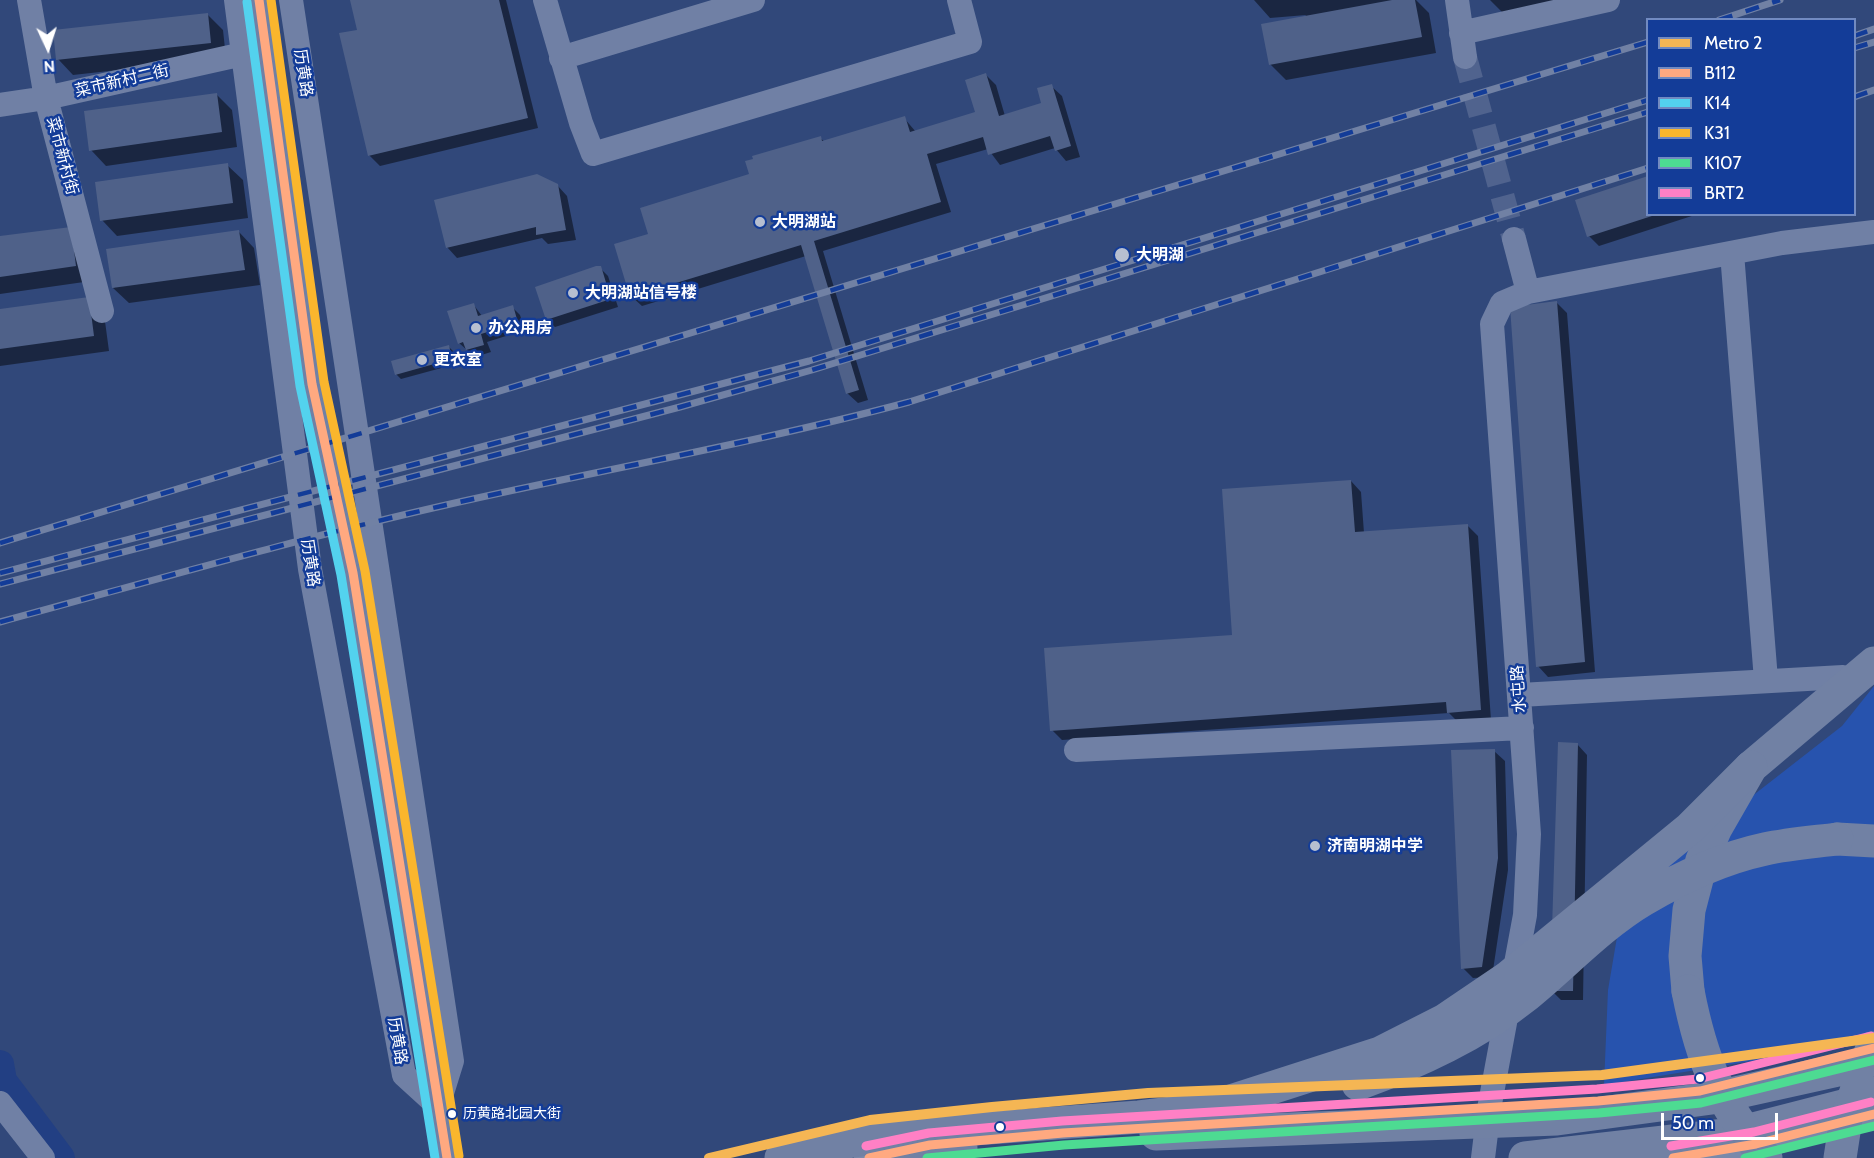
<!DOCTYPE html>
<meta charset="utf-8">
<style>
body{margin:0}
#map{position:relative;width:1874px;height:1158px;overflow:hidden;background:#31487a;font-family:Cabin,sans-serif}
canvas{display:block}
.legend{position:absolute;left:1646px;top:18px;width:210px;height:198px;box-sizing:border-box;background:#133c98;border:2px solid #718ac1;margin:0;padding:8px 10px;list-style:none;font-size:18px;color:#fff}
.legend li{display:flex;align-items:center;gap:12px;height:30px}
.legend b{width:30px;border:2px solid #718ac1}
.north{position:absolute;left:18px;top:18px;width:60px;height:60px;-webkit-text-stroke:4px #133c98;paint-order:stroke;rotate:176deg;font-size:16px;font-weight:700;line-height:24px;text-align:center;color:#fff}
.north::after{content:'';display:block;margin:auto;width:21px;height:27px;background:#fff;clip-path:polygon(50% 0,100% 100%,50% 72%,0 100%)}
.scale{position:absolute;left:1661px;top:1113px;width:117px;height:27px;box-sizing:border-box;border:3px solid #fff;border-top:0;padding-left:8px;font-size:18px;line-height:21px;white-space:nowrap;color:#fff;-webkit-text-stroke:4px #133c98;paint-order:stroke}
</style>
<div id="map">
<canvas width="1874" height="1158"></canvas>
<ul class="legend">
<li><b style="height:8px;background:#f5b654"></b>Metro 2</li>
<li><b style="height:8px;background:#ffa980"></b>B112</li>
<li><b style="height:8px;background:#53d2ee"></b>K14</li>
<li><b style="height:8px;background:#fab62d"></b>K31</li>
<li><b style="height:8px;background:#4ddb92"></b>K107</li>
<li><b style="height:8px;background:#ff80c5"></b>BRT2</li>
</ul>
<div class="north">N</div>
<div class="scale">50 m</div>
</div>
<script>
const g = document.querySelector('canvas').getContext('2d');
g.lineJoin = 'round';
function fill(path, color) { g.fillStyle = color; g.fill(path, 'evenodd'); }
function stroke(path, color, width, dash) { g.strokeStyle = color; g.lineWidth = width; g.lineCap = dash ? 'butt' : 'round'; g.setLineDash(dash || []); g.stroke(path); }
function write(font, color, halo, rows, align = 'center') {
  g.font = font + ' Cabin,"Noto Sans SC",sans-serif'; g.lineWidth = 5; g.setLineDash([]); g.textBaseline = 'middle'; g.strokeStyle = halo; g.fillStyle = color; for (const [text, x, y, turn = 0] of rows) {
    g.save(); g.translate(x, y); g.rotate((+turn || 0) * Math.PI / 180); g.textAlign = isNaN(turn) ? turn : align; if (halo) g.strokeText(text, 0, 0); g.fillText(text, 0, 0); g.restore();
  }
}
fill(new Path2D(`
 M1874,686V1035L1838,1047L1604,1085L1608,990L1624,896L1842,726Z`), '#2753ae');
fill(new Path2D(`
 M351,0H506L538,128L380,166L369,155L359,31Z
 M1254,0H1416L1429,13L1436,53L1286,80L1270,64L1306,15L1270,18Z
 M1490,0H1577L1504,14Z
 M208,15L223,30L226,58L73,75L58,59Z
 M986,75L996,85L1005,116L1043,104L1051,86L1062,96L1080,157L1066,161L1055,148L1000,165L988,149L936,164L951,212L823,251L868,400L858,403L847,393L806,256L642,306L631,296L650,235L820,138L825,142L904,118L916,132L977,113Z
 M216,94L232,110L237,147L106,166L91,150Z
 M227,165L243,180L248,218L117,236L102,220Z
 M557,185L567,196L576,240L548,244L542,238L457,258L447,247Z
 M1648,214H1698L1599,246L1589,236Z
 M70,228L91,281L0,294V238Z
 M239,232L254,248L260,285L129,303L113,288Z
 M600,268L608,276L618,307L555,327L547,320L537,288Z
 M1557,303L1567,313L1595,672L1548,677L1538,666Z
 M473,304L482,316L512,307L520,315L525,330L487,342L491,352L475,357L459,343Z
 M0,310L104,314L109,351L0,366Z
 M448,346L453,351L456,364L401,379L396,374Z
 M1351,481L1361,492L1364,533L1467,525L1478,536L1491,720L1459,723L1449,713L1062,740L1052,730L1234,636Z
 M1577,744L1587,755L1583,1000H1561L1551,990Z
 M1494,751L1505,761L1508,870L1492,977L1473,978L1463,968Z`), '#0007');
stroke(new Path2D(`
 M0,1064L3,1081L61,1158`), '#223f83', 28);
fill(new Path2D(`
 M350,0H499L528,118L368,156L339,33L357,30Z
 M1392,0H1415L1422,37L1269,65L1261,24Z
 M208,13L211,43L56,60L53,30Z
 M986,73L999,116L1041,103L1037,88L1052,84L1071,146L1055,151L1050,136L988,155L983,137L927,154L941,202L814,241L859,390L846,394L801,245L630,297L614,244L648,234L640,208L749,174L745,161L753,159L752,156L821,136L822,141L905,116L910,132L975,112L965,80Z
 M217,93L222,132L89,151L84,111Z
 M228,163L233,203L100,221L95,182Z
 M537,174L558,184L566,230L536,235V227L446,248L434,200Z
 M1648,176V214L1655,215L1587,237L1575,200Z
 M71,227L76,266L0,277V236Z
 M239,230L245,270L112,288L106,249Z
 M596,266H601L611,299L546,320L535,287Z
 M89,297L94,336L0,349V309Z
 M1557,301L1585,662L1536,667L1510,307Z
 M474,303L478,316L513,305L518,323L481,334L484,345L466,350L463,342L458,344L447,311Z
 M449,345L452,359L395,375L391,361Z
 M1351,480L1355,532L1468,524L1481,710L1447,713L1446,702L1050,731L1044,648L1232,635L1222,489Z
 M1558,742L1578,743L1573,991H1550Z
 M1495,749L1498,858L1482,967L1461,969L1451,750Z`), '#4f6189');
stroke(new Path2D(`
 M1465,57L1514,239`), '#50638e', 24, [24, 12]);
stroke(new Path2D(`
 M29,0L46,98L102,311
 M236,0L310,569L404,1075L438,1106L452,1061L291,0
 M259,0L312,384L353,573L447,1158
 M545,0L581,123L593,154L970,42L959,0
 M1457,0L1465,57
 M1461,33L1608,0
 M561,58L753,0
 M0,105L46,98L243,54
 M1732,253L1766,680
 M1528,292L1782,243L1874,232
 M1520,695L1843,677
 M1076,750L1522,728
 M0,1103L43,1158
 M1483,1158L1489,1109L1525,915L1529,834L1492,324L1502,303L1528,292L1514,239`), '#7080a5', 24);
stroke(new Path2D(`
 M869,1158L931,1144
 M1673,1158L1756,1144L1866,1116`), '#7989aa', 30);
stroke(new Path2D(`
 M1837,839L1874,841
 M1688,991L1685,956L1689,910L1702,860L1716,828L1751,767L1874,663
 M1525,1158L1734,1134L1874,1098`), '#7181a4', 33);
const rail = new Path2D(`
 M1719,20L1780,0
 M1854,36L1874,29
 M1854,48L1874,42
 M1854,97L1874,90
 M0,543L1648,42
 M0,573L809,361L1648,100
 M0,584L680,407L812,370L1648,112
 M0,622C148,582 296,539 446,505C600,470 756,443 909,402L1648,168`);
stroke(rail, '#7181a4', 7);
stroke(rail, '#133c98', 4.5, [14]);
stroke(new Path2D(`
 M1688,991C1702,1063 1719,1101 1766,1158
 M1358,1084C1418,1062 1477,1035 1527,995C1565,964 1601,925 1643,900C1680,878 1723,858 1765,849C1788,844 1813,842 1837,839
 M1156,1134L1557,1119L1712,1098L1852,1067L1874,1059
 M781,1158L828,1145L892,1135L1139,1117L1206,1109L1380,1053L1445,1020L1507,978L1690,828L1751,767
 M907,1158L961,1148
 M1840,1158L1846,1119L1872,1048`), '#7181a4', 33);
stroke(new Path2D(`
 M259,0L312,384L353,573L447,1158
 M869,1158L930,1145L1063,1133L1598,1101L1700,1091L1874,1048
 M1673,1158L1756,1144L1874,1114`), '#ffa980', 9);
stroke(new Path2D(`
 M247,2L300,386L341,575L435,1158`), '#53d2ee', 9);
stroke(new Path2D(`
 M271,0L324,382L365,571L459,1156`), '#fab62d', 9);
stroke(new Path2D(`
 M927,1158L1064,1145L1599,1113L1701,1103L1874,1060
 M1745,1158L1874,1126`), '#4ddb92', 9);
stroke(new Path2D(`
 M866,1146L929,1133L1062,1121L1597,1089L1698,1079L1871,1036
 M1671,1146L1754,1132L1871,1102`), '#ff80c5', 9);
stroke(new Path2D(`
 M709,1158L870,1120L992,1107L1148,1093L1602,1075L1874,1038`), '#f5b654', 10);
for (const [x, y, r, color] of [
 [760,222,6,"#b7bfd0"],
 [1122,255,8,"#b7bfd0"],
 [573,293,6,"#b7bfd0"],
 [476,328,6,"#b7bfd0"],
 [422,360,6,"#b7bfd0"],
 [1315,846,6,"#b7bfd0"],
 [1700,1078,5,"#fff"],
 [452,1114,5,"#fff"],
 [1000,1127,5,"#fff"]
]) { const dot = new Path2D(); dot.arc(x, y, r, 0, 2 * Math.PI); g.fillStyle = color; g.fill(dot); stroke(dot, '#133c98', 2); }
write('14px', '#fff', '#133c98', [
 ["历黄路北园大街",463,1114]
], 'left');
write('16px', '#fff', '#133c98', [
 ["历黄路",303,73,81],
 ["菜市新村二街",122,81,-13],
 ["菜市新村街",62,156,75],
 ["历黄路",310,563,81],
 ["水屯路",1519,689,-94],
 ["历黄路",397,1041,80]
]);
write('bold 16px', '#fff', '#133c98', [
 ["大明湖站",772,222],
 ["大明湖",1136,255],
 ["大明湖站信号楼",585,293],
 ["办公用房",488,328],
 ["更衣室",434,360],
 ["济南明湖中学",1327,846]
], 'left');
</script>
